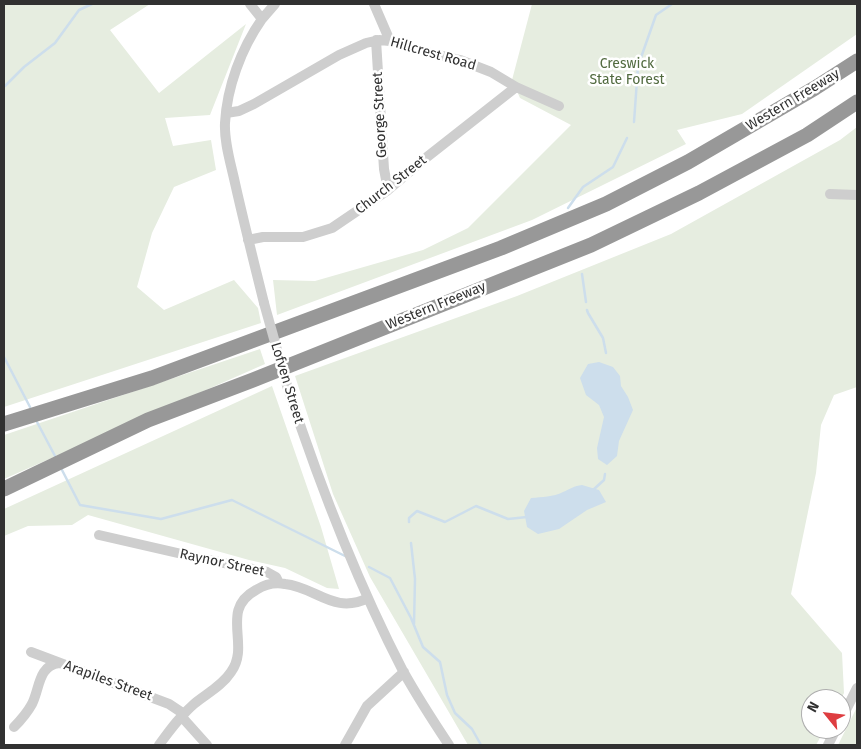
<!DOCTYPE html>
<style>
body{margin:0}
#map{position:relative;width:861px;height:749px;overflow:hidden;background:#fff;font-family:"Fira Sans",sans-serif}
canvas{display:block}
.frame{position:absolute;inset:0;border:5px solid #313131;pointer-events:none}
.north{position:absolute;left:801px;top:689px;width:50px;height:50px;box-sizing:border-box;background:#fff;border:1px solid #adadad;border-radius:50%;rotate:299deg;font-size:14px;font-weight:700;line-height:20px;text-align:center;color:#313131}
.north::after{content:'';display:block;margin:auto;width:18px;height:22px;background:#de3d40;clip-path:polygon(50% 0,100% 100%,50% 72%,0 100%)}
</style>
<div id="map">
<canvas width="861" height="749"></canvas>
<div class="frame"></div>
<div class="north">N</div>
</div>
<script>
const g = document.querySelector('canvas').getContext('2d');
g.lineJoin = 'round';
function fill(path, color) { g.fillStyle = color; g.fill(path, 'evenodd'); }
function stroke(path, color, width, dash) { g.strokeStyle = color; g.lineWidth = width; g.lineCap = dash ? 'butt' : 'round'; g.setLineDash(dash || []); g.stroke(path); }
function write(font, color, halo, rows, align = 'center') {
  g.font = font + ' "Fira Sans",sans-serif'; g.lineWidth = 5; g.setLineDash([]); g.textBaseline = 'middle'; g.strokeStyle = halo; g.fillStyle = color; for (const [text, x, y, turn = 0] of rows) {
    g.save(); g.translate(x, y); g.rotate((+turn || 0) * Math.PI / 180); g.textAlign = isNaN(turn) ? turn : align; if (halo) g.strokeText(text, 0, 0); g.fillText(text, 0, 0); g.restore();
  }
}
fill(new Path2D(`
 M4,4H150L110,30L159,93L246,24L210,115L165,118L173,146L211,140L216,170L174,187L152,233L137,287L164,310L234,280L258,308L261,323L4,407Z
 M532,4H857V34L742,114L677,130L686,144L532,220L277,315L273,280L315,281L423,250L468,228L571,125L520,98L512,80Z
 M857,127V387L834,395L821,425L816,473L791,594L842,653L844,693L841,699H811V729H825L816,745H468L370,577L333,494L295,376L517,296L671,234L840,140Z
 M260,349L265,364L4,479V435Z
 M272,386L321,527L339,589L327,588L285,568L249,560L88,515L72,525L28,526L4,536V509Z
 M857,707V745H838Z`), '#e6ede0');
fill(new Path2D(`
 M599,362L613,367L620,376L621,386L628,397L633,410L619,441L617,456L607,465L598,459L597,448L604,417L599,405L586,395L580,378L588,364Z
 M582,485L599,490L606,502L587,510L559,529L538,534L527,527L524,511L531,498C542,497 553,497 563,492C570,489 574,486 582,485Z`), '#cddeec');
stroke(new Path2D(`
 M5,86L24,67L55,43L79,10L92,4
 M634,122L638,66L656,15L672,4
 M568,208L583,187L613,167L627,138
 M582,274L586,302
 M587,310L588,313L603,338L606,353
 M4,357L30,407
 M37,422L55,456
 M62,470L80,505L161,519L232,500L345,556
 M593,490L604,480L605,474
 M409,522V518L417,511L445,522L476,506L508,519L527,517
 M411,543L415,579L414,624
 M369,567L390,578L411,618L423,647L440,662L447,695L455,713L472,729L481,745`), '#cddeec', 2.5);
stroke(new Path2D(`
 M250,4L262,19C241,49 227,87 225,123C224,143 231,164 235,183C244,223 254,263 264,303
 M374,4L390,41
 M262,19L275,4
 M376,40L384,169L388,190
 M226,113L239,111L254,104L339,55L366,43L379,40L390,41L410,48L460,60L491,72L516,87L559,106
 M830,194L857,195
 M248,240L263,237H303L332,228L388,190L427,157L516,87
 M288,389C320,486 356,580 403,671C417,696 433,721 449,745
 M99,535L195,557L267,572L276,577L279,583
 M31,652L169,704L184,714
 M181,716L207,745
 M841,720L857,688
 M14,727C21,720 27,713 32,704C40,688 38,666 59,663
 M159,745C170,730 180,716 194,704C206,694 222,686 231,672C251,645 219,610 256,590C264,585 275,582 285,584C316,587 334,615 368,598
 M345,745L367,706L404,672
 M828,745L836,729`), '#cecece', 10);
stroke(new Path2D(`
 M4,424L152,378L501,248L606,204L688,162L815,88L857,61
 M4,489L148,420L253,380L591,245L699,193L807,135L857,102`), '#989898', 15);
stroke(new Path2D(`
 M264,303L288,389`), '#cecece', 10);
write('14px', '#313131', '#fff', [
 ["Hillcrest Road",433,54,16],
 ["Western Freeway",793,100,-31],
 ["George Street",380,115,-93],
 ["Church Street",391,185,-38],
 ["Western Freeway",436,306,-22],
 ["Lofven Street",287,383,73],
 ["Raynor Street",222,563,12],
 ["Arapiles Street",108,681,20]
]);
write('14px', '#526b40', '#fff', [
 ["Creswick",627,64],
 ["State Forest",627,80]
]);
</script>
